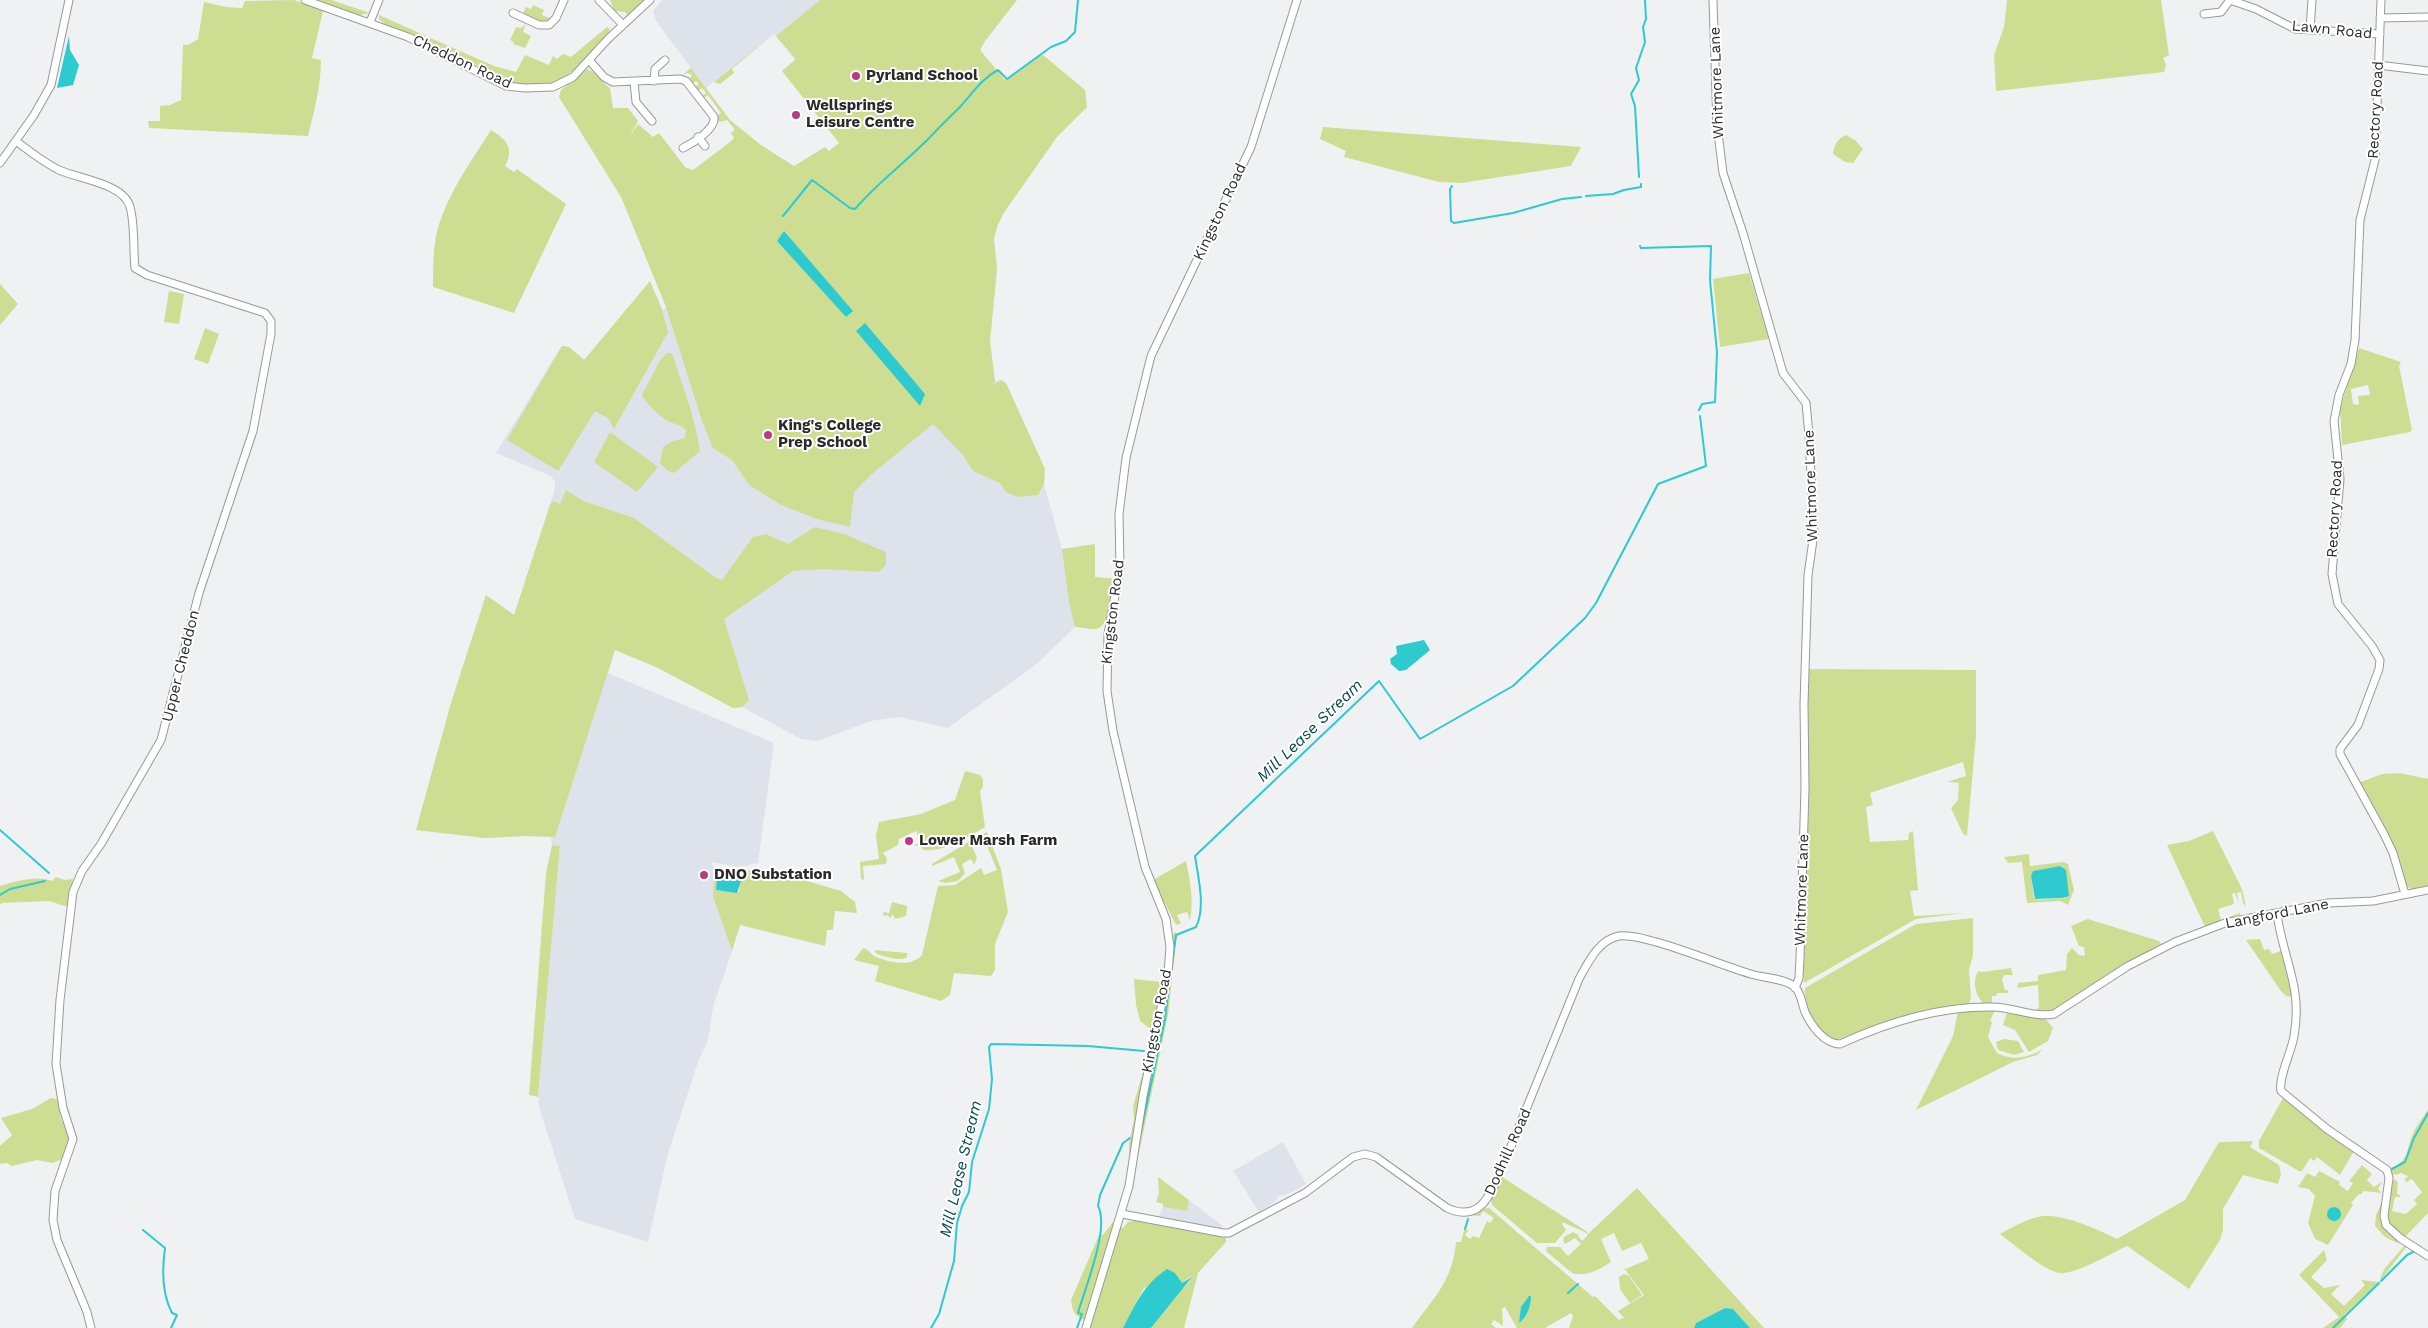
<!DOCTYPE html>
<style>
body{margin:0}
canvas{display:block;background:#f0f1f3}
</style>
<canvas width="2428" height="1328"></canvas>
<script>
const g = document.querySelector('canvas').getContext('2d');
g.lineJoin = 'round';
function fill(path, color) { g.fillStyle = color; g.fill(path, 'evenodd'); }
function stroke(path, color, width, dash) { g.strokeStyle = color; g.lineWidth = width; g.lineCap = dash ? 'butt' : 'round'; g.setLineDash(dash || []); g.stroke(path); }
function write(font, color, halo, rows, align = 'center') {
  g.font = font + ' "Work Sans",sans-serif'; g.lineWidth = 4; g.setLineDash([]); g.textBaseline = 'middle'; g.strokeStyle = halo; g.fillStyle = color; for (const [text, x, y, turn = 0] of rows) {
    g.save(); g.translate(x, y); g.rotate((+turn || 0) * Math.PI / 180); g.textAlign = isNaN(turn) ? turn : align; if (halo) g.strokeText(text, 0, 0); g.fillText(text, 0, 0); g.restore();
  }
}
fill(new Path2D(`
 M662,0H1017L985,41L980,50L1005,80L1037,57L1043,55L1085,90L1087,107L1057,137L1003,214L997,227L994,239L997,269L990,341L995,381L1001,380L1006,383L1045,469L1044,484L1062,549L1095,544V577L1115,579L1107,617L1101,627L1095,629L1075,627L1038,663L948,728L899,717L871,721L817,741L801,739L648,656L615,650L608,673L774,743L758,863L738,867L711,862L714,868L713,897L732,951L713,1007L708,1040L698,1062L667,1157L648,1242L575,1219L539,1107L538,1097L560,846L552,845L551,837L525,836L485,838L416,830L451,703L486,595L514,615L555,489V482L551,476L496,453L552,361L562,346L569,347L585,360L650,281L663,310L853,160L782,71L795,60L774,34L706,88L656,21L653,11Z
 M1283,1142L1306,1184L1288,1194L1278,1196L1275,1202L1259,1212L1233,1171Z
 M1189,1200L1223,1226L1221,1230L1159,1216L1163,1207L1186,1211Z`), '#dee3eb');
fill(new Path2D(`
 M294,0L323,11L312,58L321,60C321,86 314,111 308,136L149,128L148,121H160V106L170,105L181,100L183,45H188L198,39L204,2L226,7L242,8L245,1Z
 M313,0H331L370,13L359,15Z
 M610,0H647L628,16L625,12L614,11Z
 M820,0H1017L985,41L980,50L1005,80L1037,57L1043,55L1085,90L1087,107L1057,137L1003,214L997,227L994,239L997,269L990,341L995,382L989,387L1001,380L1006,383L1045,469L1044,484L1038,495L1017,497L1006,492L1000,483L973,471L963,455L933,424L872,474L854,492L850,527L817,519L781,505L749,485L732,460L713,448L702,421L666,307L621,197L559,97L561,90L587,69C595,71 603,83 610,88L613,108H628L638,121L629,137L638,124L653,137L659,133L686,168L693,170L730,142L734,138L731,133L735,130L727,120L719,122L717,116L721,113L708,95L703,98L702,96L706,93L702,88L698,91L695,87L699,84L696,81L692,84L689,80L692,75L687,73L681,76L691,68L730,120L761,145L794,166L825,147L829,151L839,143L782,71L796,59L776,36Z
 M2007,0H2161L2169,55L2163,58L2166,65L2164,72L1996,91L1994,55L2004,27Z
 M533,5L544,10L542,15L551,19L540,22L523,14L526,7L531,9Z
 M379,15L494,66L516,72L525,55L549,65L553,56L557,59L563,54L571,57L607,27L610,29L607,36C567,80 548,102 487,73L486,70L417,36L415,37L387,26L379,19Z
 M526,24L523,32L531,36L525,48L513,44L514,42L510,40L516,27L521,28Z
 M774,34L732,69L734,73L720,84L714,82Z
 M1323,127L1581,147L1571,166L1462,183L1439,182L1344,157L1346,151L1320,139Z
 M491,130C506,139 515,148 505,166L514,172L517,169L566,204L514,313L433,287C433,270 433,253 436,236C445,197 470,163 491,130Z
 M1846,135L1855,140L1863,149L1853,163L1845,162L1833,154C1834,145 1837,139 1846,135Z
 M1749,273L1769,339L1720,347L1713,279Z
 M650,281L662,310L668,332L614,429L609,419L595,411L558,471L507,440L562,346L569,347L584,360Z
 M0,284L18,304L0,325Z
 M169,291L184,294L179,324L164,322Z
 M205,328L219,334L208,364L194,359Z
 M2359,348L2401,362L2399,366L2412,430L2410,432L2342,445L2340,409ZM2368,385L2370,395L2358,396L2359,405L2353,404L2351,389Z
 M667,353H672C682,383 696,421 700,451L674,473L668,471L660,464L663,447L673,441L685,438L686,430C680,424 676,425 668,421C661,418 645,402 642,395L659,362Z
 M610,432L658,467L637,492L594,462Z
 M566,490L583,501L634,518L716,578L722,580L753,537L766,534L788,544L815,527L844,534L886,552V565L879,572L824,569L793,571L724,619L749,700L742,707L733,708L658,668L615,650L555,837L525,836L485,838L416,830L451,703L486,595L514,615L550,505L553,501L560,504Z
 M1095,544V577L1115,579C1113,591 1110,628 1095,629C1089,630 1081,627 1075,627L1069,602L1062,549Z
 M1809,669L1976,670V736L1967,836L1963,834L1951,808L1958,800L1959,783L1947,782L1966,776L1963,762L1870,793L1873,805L1866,807L1870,842L1908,840L1909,833L1913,831L1918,890L1910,891L1914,916L1964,913L1916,919L1804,983L1803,967L1808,808L1807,686Z
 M965,771L980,775L983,779V787L980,791L985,827C965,838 946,852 923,850L920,845L913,846L920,842L916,831L899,839L898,845L883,853L887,859L886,864L863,866L864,880L861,879L860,862L879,859L876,835L879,822L921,814L955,800Z
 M2400,773L2428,779V887L2412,889L2406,886L2358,783L2382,774Z
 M2213,831L2242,889L2246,906L2243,903L2241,892L2237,893L2239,904L2235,893L2232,894L2234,904L2218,909L2221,920L2240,913V917L2205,927L2167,845L2189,841Z
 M987,832L1001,869L1008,912L995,944V970L991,976L954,973L950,995L941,1001L875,981L879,966L854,960L863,948C869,949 870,954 876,957C889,962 911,968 922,955L938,886L955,885L981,868L984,875L997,870L985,841L982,842L980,835Z
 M970,841L977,858L974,865L971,859L962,864L965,873L958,881L945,883L938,881L960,872L954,857L932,866V864Z
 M552,845L560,846L538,1097L529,1095L546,873Z
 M2029,854L2030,866L2063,862L2068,864L2074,890L2068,905L2060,901L2027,903L2022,862L2008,863L2004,857ZM2061,866L2065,898L2037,900L2034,898L2031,876L2033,871Z
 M1186,861C1190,880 1194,900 1190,920L1187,912L1177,915L1181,923L1176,925L1153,880Z
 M761,870L773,871L841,891L855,902L857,913L835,911L833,930H827L825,946L740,925L732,951L713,897L714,872ZM717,875H742L739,892L716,890Z
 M56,877L65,880L73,879L68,907L49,901L2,903L0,905V886C18,881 34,875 52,881Z
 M908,900L906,916L895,919L893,914L890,918L888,915L884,916L883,912L889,913L892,902L907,906Z
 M1973,918V955L1969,970L1971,999L1968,1006C1944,1009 1919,1011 1896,1018C1882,1023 1850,1039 1838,1039C1819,1039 1802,1004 1805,988L1916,924Z
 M2088,919L2159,941L2161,944L2109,973L2056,1010L2045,1012L2035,1011L2039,1007L2038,985L2017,988L2018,983L2038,981V975L2066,970L2067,954L2072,948L2079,955L2085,956L2084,947L2079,946L2071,926Z
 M1174,932L1177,933L1168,1015L1137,1162L1141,1128Z
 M2260,939L2264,950L2269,949L2272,954L2284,950L2293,997L2286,996L2281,991L2246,940Z
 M874,950L907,953V957C900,962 886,957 877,954Z
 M2011,968L2013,975H2004L2002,980L2005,990H2008V993H1997L1996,996H1992V1005H1985C1975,996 1972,982 1978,971L1982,972Z
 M1134,979L1162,982L1152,1030L1140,1021L1136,1005Z
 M1996,1008L1990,1021L1992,1022L1988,1037L1997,1053C2012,1061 2028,1058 2043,1049L2037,1055L2013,1062L1916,1110L1953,1036L1958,1011Z
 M2007,1012L2044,1017L2053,1028L2048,1041L2029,1052L2015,1030L2003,1025Z
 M2004,1039L2018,1041L2024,1052L2014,1055L1998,1050L1996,1042Z
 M1144,1069L1129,1159V1143L1134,1120L1133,1106Z
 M51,1098L57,1099L61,1119L69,1136L63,1159L52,1163L37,1160L12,1166L7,1163L0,1164V1146L12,1135L1,1118L32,1109Z
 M2283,1098L2328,1135L2354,1151L2340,1175L2317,1157L2314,1161L2310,1158L2302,1171H2299L2259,1148V1141Z
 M2428,1109V1213L2404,1238L2388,1222L2387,1213L2393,1182L2394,1179L2398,1182L2397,1193L2401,1197H2395L2392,1211L2406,1214L2417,1204L2414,1200L2422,1192L2412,1179L2407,1182L2404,1180L2408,1176L2401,1173L2396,1175L2391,1173L2392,1168C2410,1158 2405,1153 2412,1136C2415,1127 2423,1118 2428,1109Z
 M2253,1141L2250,1147L2279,1165L2281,1174L2278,1184L2243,1175L2223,1209V1230L2220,1240L2189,1289L2127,1246C2112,1253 2075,1275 2059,1273C2045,1271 2012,1243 2000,1234C2013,1227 2028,1218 2043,1216C2064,1214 2099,1230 2117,1239L2185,1200L2219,1142Z
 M2362,1165L2372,1174L2367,1180L2374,1187L2383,1181L2378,1188L2381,1193L2364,1191L2360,1195L2359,1194L2351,1203L2353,1205L2328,1245L2315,1239L2308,1223L2315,1196L2309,1189L2298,1187L2307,1173L2315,1177L2319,1171L2321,1172L2340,1182L2339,1185L2348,1191L2353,1183L2349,1181Z
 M1158,1177L1189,1200L1187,1211L1163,1207V1204L1156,1202L1159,1193Z
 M1502,1177L1586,1231L1588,1234L1637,1188L1764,1328H1750L1733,1309L1725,1308L1696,1323L1694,1328H1569L1573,1316L1571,1313L1545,1328H1517L1505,1307L1502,1309L1503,1326L1494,1320L1491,1324L1496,1328H1412C1433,1299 1453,1280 1456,1242H1461L1467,1219L1465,1229L1469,1230L1465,1235L1470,1239L1473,1236L1479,1238L1487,1221L1490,1223L1494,1218L1483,1211L1480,1216L1471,1215L1480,1209L1489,1208L1593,1297L1595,1296L1619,1320L1624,1318L1618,1311L1644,1295L1623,1267L1626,1269L1649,1259L1641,1243L1622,1251L1614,1233L1601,1239L1611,1262C1599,1270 1586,1277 1572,1273L1546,1251L1547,1247H1560L1568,1256L1581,1244L1575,1238L1565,1244L1563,1241L1564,1237L1573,1232L1579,1235L1578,1236L1582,1241L1588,1235C1581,1228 1572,1228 1563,1222L1562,1224L1566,1230L1555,1243H1537L1492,1205L1491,1199Z
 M2385,1195C2379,1221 2379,1224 2399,1242L2397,1243L2385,1237L2375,1226L2376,1215Z
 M1137,1220L1226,1237V1242L1198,1273L1184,1328H1151C1158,1320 1184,1285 1189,1282L1191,1276L1182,1283L1179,1279L1144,1288L1123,1328H1090L1092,1323C1078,1318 1073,1316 1071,1300L1099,1235H1103L1112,1223L1115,1222L1123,1228L1128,1222Z
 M2405,1245L2407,1246L2381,1280L2380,1278L2385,1268Z
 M2324,1250L2327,1260L2311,1277L2324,1288L2340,1285L2331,1294L2344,1306L2365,1285L2361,1280L2379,1282L2344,1315L2347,1319L2340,1328H2323L2339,1317L2299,1275Z
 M1624,1274L1629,1276L1642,1295L1630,1303L1620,1289L1619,1277Z`), '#cdde93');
fill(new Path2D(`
 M69,36L70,50L79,65L73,85L57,88Z
 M784,231L853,311L846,317L777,241Z
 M865,323L925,394L920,406L856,331Z
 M1424,640L1430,650L1406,670L1399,671L1391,664L1390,659L1397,654L1396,646Z
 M2060,866L2066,870L2069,896L2062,898L2035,899L2031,876L2033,871Z
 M739,874L743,876L737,893L716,890L717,875Z
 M2327 1214a7 7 0 1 1 14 0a7 7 0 1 1-14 0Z
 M1167,1269L1175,1273L1182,1283L1192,1277L1151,1328H1123C1135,1305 1144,1284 1167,1269Z
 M1529,1296H1531C1531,1306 1527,1317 1519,1323L1521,1307Z
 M1725,1308L1733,1309L1750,1328H1694L1696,1323Z`), '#2dcad0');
stroke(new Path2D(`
 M1639,177L1635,106L1631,94L1639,80L1636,68L1645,42L1643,27L1646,19L1645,0
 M1452,186L1450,189L1451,221L1454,223L1513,213L1562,199L1581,197
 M1586,196L1613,194L1624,190L1641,187V184
 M783,216L812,180L850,208L855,209C879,181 910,159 935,132C943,123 952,115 960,107C972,94 981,79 998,70L1007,79L1051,47L1066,41L1075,32L1078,0
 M1640,246L1641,248L1711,246L1710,280L1717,352L1715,402L1702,404L1699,410
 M0,830L49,873
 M0,895L10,889L45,881
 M1172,964L1176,935L1196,927C1206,907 1198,877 1195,856L1379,681L1420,739L1513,686L1585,618L1596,603L1658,484L1706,466L1700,416
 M1141,1131L1165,1019L1170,979
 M2392,1169L2405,1162L2414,1138L2428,1113
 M1465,1229L1468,1219
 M143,1230L165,1248C162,1269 162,1294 172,1313L177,1315L171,1328
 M2381,1281L2407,1255L2415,1251
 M1568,1293L1578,1284
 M931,1328L939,1314L954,1261L957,1223L962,1206L969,1192L972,1162L989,1109L992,1079L989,1047L991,1044L1088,1046L1144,1051
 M1077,1328L1082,1314L1078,1313C1085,1288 1110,1228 1098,1206L1100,1195L1123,1143L1130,1138
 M2333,1328L2379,1283`), '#2dcad0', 2);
const minor = new Path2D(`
 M305,0L408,37L506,86L525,88L553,87L573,77L608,39L650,0
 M599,0L623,25
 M1713,0L1717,125L1723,173L1743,233L1783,373L1806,403L1809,435L1814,533L1808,575L1804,704L1805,788L1800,958L1799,978L1795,988
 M2230,0L2256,9L2295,29L2380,34
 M2381,0L2375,160L2360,220L2355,340L2351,364L2339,395L2334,421L2340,479L2332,574L2338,604L2372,646L2380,660L2379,669L2358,725L2340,749V754L2384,834L2393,853L2405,894
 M513,13L539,25H549L556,18L564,0
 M2204,14L2221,12L2230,0
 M2380,18L2428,17
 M370,22L379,0
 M2310,30L2312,0
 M589,60L604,77L613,82L680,79L686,81L714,117C716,129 693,143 683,148
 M2378,65L2428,71
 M654,81L655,69L665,60
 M634,82L636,102L652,121
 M698,137L705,146
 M16,141C29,151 42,161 57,169C77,179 124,183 130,207C135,223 133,251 135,268L147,275L265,313L271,321V334L253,431L199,593L161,740L101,844L82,871L73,892L60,1000L56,1064L63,1108L73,1139L55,1191L53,1220L57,1240L87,1312L91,1328
 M0,163L34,115L51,85L69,0
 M2277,914C2283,959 2303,987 2294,1036C2292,1051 2278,1077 2281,1091L2327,1129L2387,1170L2389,1178L2384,1216L2386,1225L2400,1238L2428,1256
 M1122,1214L1223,1233H1229L1305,1193L1353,1157L1365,1154L1376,1157L1447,1208C1480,1223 1490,1195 1501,1171L1579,979C1588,963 1598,940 1619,936C1643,932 1722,966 1751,974C1763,978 1785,978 1795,987C1801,993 1802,1004 1805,1012C1811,1025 1824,1044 1840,1044C1888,1022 1940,1006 1993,1007C2012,1007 2035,1018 2054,1014L2128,966L2175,942L2225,923L2328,903L2373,901L2428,890
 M1086,1328L1129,1186L1143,1096L1168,973L1170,947L1166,919L1145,867L1113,731L1107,691L1108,634L1120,568L1119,514L1126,458L1151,356L1251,147L1297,0`);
stroke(minor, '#98999a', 9);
stroke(minor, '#fff', 7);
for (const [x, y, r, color] of [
 [856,76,5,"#bb3981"],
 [796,115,5,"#bb3981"],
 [768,435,5,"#bb3981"],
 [909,841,5,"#bb3981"],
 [704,875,5,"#bb3981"]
]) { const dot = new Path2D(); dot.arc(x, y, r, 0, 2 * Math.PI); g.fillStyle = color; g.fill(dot); stroke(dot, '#fff', 2); }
write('15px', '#2a2a2b', '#fff', [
 ["Lawn Road",2332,30,6],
 ["Cheddon Road",462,62,25],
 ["Whitmore Lane",1717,83,-92],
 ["Rectory Road",2376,110,-87],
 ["Kingston Road",1220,212,-65],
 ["Whitmore Lane",1811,486,-92],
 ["Rectory Road",2335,509,-87],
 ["Kingston Road",1113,612,-83],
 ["Upper Cheddon",181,666,-76],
 ["Whitmore Lane",1802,890,-88],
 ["Langford Lane",2277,914,-11],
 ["Kingston Road",1157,1021,-79],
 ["Dodhill Road",1508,1152,-66]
]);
write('bold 15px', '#2a2a2b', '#fff', [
 ["Pyrland School",866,76],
 ["Wellsprings",806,106],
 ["Leisure Centre",806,123],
 ["King's College",778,426],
 ["Prep School",778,443],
 ["Lower Marsh Farm",919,841],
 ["DNO Substation",714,875]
], 'left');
write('italic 16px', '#064a4d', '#fff', [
 ["Mill Lease Stream",1310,731,-44],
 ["Mill Lease Stream",961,1169,-77]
]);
</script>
